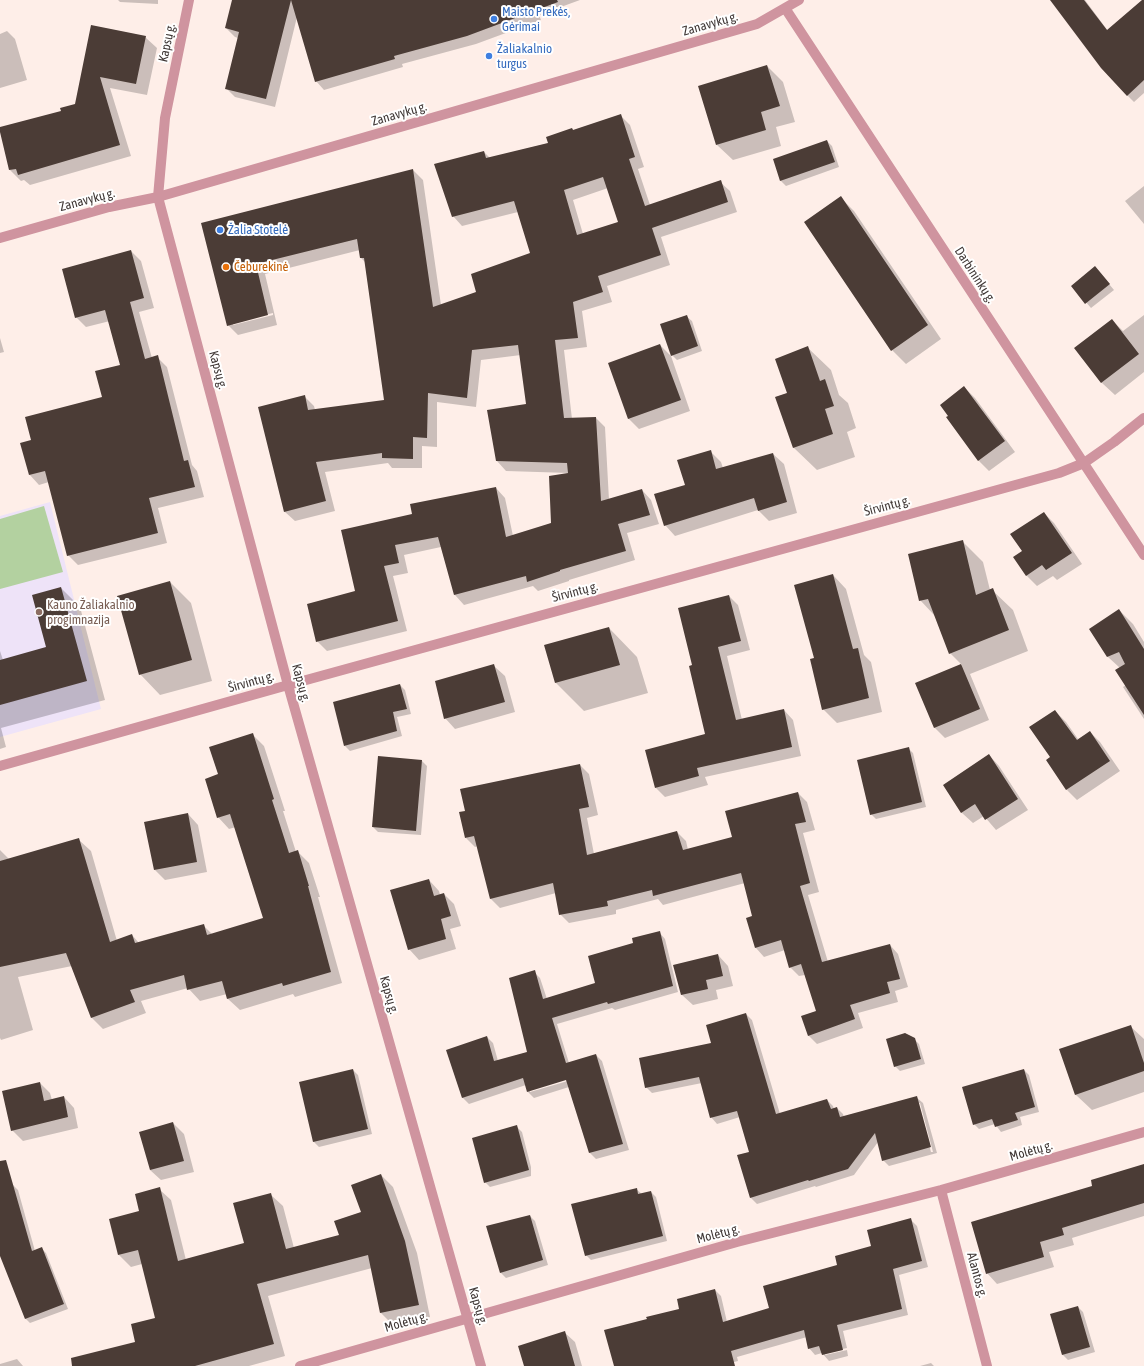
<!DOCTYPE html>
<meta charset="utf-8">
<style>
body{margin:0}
canvas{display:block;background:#feeee8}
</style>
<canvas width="1144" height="1366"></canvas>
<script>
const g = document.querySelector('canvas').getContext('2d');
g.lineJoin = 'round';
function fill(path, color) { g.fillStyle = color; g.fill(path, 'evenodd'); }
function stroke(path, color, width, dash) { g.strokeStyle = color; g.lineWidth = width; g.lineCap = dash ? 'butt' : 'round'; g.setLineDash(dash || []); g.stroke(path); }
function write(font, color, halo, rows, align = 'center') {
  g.font = font + ' "Asap Condensed",sans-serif'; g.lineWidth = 4; g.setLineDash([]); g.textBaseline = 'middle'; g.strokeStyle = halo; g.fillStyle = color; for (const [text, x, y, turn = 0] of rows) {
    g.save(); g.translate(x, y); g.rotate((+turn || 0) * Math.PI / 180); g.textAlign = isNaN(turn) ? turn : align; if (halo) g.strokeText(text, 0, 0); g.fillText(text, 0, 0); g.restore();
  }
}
fill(new Path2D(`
 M50,502L101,709L0,737V516Z`), '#eee3f8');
fill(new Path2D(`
 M44,506L63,572L0,589V519Z`), '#b3d1a0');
fill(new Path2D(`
 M118,0H158V4L120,2Z
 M233,0H291L293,2L292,0H580L539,15L541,20L476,44L402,64L403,67L324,90L316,81L297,17L275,107L235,97L226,88L238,38L235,37L226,28Z
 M1053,0H1085L1108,31L1144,0V93L1134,102L1127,95Z
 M92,26L145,37L157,48L147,95L110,88L131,156L30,185L24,180L21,181L10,170L0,128L62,112L76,104Z
 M7,31L15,39L27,80L0,88V34Z
 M767,66L783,82L795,122L776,127L781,146L733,160L717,145Z
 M620,115L630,125L644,167L638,169L650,205L720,182L730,191L737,212L661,237L670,265L607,286L612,302L582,311L587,347L564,350L572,419L596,418L605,427L609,500L642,490L651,500L659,524L627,533L635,560L569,580V581L538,591L533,586L464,605L455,595L441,547L404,555L408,573L393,576L407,631L327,651L317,641L356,592L413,515L496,488L505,498L513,536L552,523L569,473L506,471L497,461L527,405L521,355L481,360L476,407L437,402V447L422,446V468H392L388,463L325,472L335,511L295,521L285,512L304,396L314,406L315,410L385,401L365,262L361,258L360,250L265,274L277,325L238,335L228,325L203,224L413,170L423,180L441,305L478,293L531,254L518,212L462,226L453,216L484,152L490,158L549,143L572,129L574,131ZM608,188L619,222L583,234L573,200ZM273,313V315L233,325V323Z
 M827,141L832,146L839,167L786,186L781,181L774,160Z
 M1144,186V224L1125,201Z
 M841,198L854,211L941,339L906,364L892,350Z
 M131,251L141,261L154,308L139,312L152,358L157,357L167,367L192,465L197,471L204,497L158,508L167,543L78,565L68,555L49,482L39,485L29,474L32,441L103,397L122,365L110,321L86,327L76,317Z
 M1100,273L1114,290L1091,308L1072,286Z
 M1144,315V372L1115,395L1102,383L1076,348L1112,320L1123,331Z
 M686,316L692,321L702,351L677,360L672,355Z
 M0,338L4,352L0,353Z
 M660,345L671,356L690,411L639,429L628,418Z
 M808,348L831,370L839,395L848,403L856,428L847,432L855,457L817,470L794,448L776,397L788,393Z
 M964,387L975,398L1015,452L989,471L979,461L947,418Z
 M710,451L721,462L723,468L773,454L784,464L797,513L769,521L758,510L675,536L665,525L686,485Z
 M1044,513L1054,523L1082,564L1057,580L1053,576L1037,586L1027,576L1015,557L1023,552Z
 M962,541L983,562L990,590H992L1013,610L1028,651L970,674L989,720L945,738L935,728L917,683L962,665L950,653L935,616L920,600Z
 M833,575L846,589L864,655L871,662L882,712L837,723L823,709L815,659Z
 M170,582L191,603L212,681L160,695L140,674Z
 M61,588L80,607L105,700L1,728L6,747L0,749V651L3,660L47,648Z
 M729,596L738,605L750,650L727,656L742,720L784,710L793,720L801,756L705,777L708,785L665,797L656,788L706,734L693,666Z
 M1119,610L1133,624L1144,642V719L1123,687L1126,685L1120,668L1108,657Z
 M609,628L637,657L648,693L584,711L555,682Z
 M494,666L505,676L515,712L455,729L445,718Z
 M400,685L405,690L411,714L397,717L402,736L350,751L345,746Z
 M1055,711L1066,722L1078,739L1090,732L1100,742L1120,771L1077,800L1067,790L1047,760L1052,757Z
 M252,734L264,746L285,811H283L296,852L297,851L309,863L320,897H318L342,983L295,997L293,994L240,1010L228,999L227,994L200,1001L188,988L141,1001L146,1013L103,1029L92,1018L72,966L18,977L33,1030L1,1040L0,1038V850L10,860L79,840L91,851L117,941L132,935L139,943L203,925L212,934L265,919L236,827L229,829L218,817L219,775Z
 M908,748L913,753L926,807L876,819L871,814Z
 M989,755L999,766L1028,810L996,830L984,816L973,823L962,813L944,785Z
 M422,761L427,766L421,835L378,832L373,827Z
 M580,765L589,774L598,815L587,818L594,854L677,832L686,841L688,850L733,838L798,793L807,802L815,830L803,833L819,892L808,895L828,962L890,945L898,954L908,987L895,991L898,1002L858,1013L863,1028L817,1044L808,1035L817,1011L805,975L799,976L790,967L785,950L764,957L756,948L753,917L745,883L663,905L658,899L616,910V914L569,923L560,914L556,893L500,908L491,899L478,846L475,847L466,838Z
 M188,814L198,825L207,872L165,880L155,870Z
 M429,880L439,891L440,895L444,894L454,904L461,926L450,929L456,949L419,960L409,949Z
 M659,932L665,939L678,992L615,1010L612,1008L557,1024L569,1063L596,1055L602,1061L629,1150L596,1159L590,1153L569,1087L534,1098L528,1092L526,1085L469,1104L463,1098L447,1051L487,1037L493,1043L498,1061L528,1052L534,972L540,978L547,999L596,984L634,944ZM571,1078V1080L530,1092V1090Z
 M718,955L728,966L733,986L716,990L718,999L693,1005L682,995L674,966Z
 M746,1014L752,1020L780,1114L827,1100L833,1106L834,1109L837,1108L843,1114L844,1117L916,1097L923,1103L937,1153L889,1166L883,1160L878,1142L854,1175L816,1187L815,1186L757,1204L751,1198L750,1152L740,1117L717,1124L711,1117L702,1083L652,1093L646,1087L712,1044ZM918,1103H920L933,1152H931Z
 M1130,1026L1144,1039V1092L1092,1110L1076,1095L1061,1050Z
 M914,1039L919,1044L925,1064L900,1071L895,1066Z
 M353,1070L358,1075L372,1134L319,1147L314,1142L300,1083Z
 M1024,1070L1029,1075L1039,1112L1020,1117L1022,1125L1001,1132L995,1124L979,1129L974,1124Z
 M40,1083L50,1093L52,1100L64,1097L74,1108L78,1128L23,1141L12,1130Z
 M173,1123L184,1134L194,1172L161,1180L150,1170Z
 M517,1127L522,1132L531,1167V1176L490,1187L485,1182Z
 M1144,1165V1216L1072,1238L1074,1245L1049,1252L1054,1267L997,1284L987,1273L1094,1186Z
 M381,1175L393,1187L417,1253L430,1317L393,1325L381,1313L372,1268L268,1296L285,1356L249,1366H112L137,1343L156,1319L142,1264L131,1267L119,1255L141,1212L159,1189L171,1200L186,1260L245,1244L271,1195L283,1206L294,1248L340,1236L362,1212Z
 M13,1185L18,1190L35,1251L41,1248L46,1253L68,1309L30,1323L25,1318L0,1253V1189Z
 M636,1189L642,1194L651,1192L656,1197L667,1241L591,1260L586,1255Z
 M530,1216L535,1221L548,1265L506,1278L501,1273Z
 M911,1220L917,1226L928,1267L899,1275L908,1315L843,1331L847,1348L825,1353V1355L847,1350L848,1356L829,1361L822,1353L815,1355L809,1348L807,1337L737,1357L738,1361L719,1366H615L681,1310L715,1290L721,1296L727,1322L770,1309L838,1266L872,1247Z
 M1078,1307L1083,1312L1095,1352L1068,1360L1063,1355Z
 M564,1332L575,1342L582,1366H525Z
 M17,1359L23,1366H0V1364Z
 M931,1363L934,1366H920Z`), '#0003');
fill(new Path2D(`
 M232,0H291L266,99L225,89L239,32L225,28Z
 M291,0H557L558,2L467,36L394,56L395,59L315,82Z
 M1050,0H1084L1107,30L1142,0H1144V80L1127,96L1101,68Z
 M91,25L146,36L136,84L100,77L120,145L18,175L16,169L9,170L0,132V127L61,111L60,108L75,104Z
 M767,65L780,106L761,112L766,130L716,145L698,86Z
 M621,114L635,157L629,159L645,206L721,180L728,202L652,228L661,255L598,276L603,292L573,302L578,338L555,340L564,418L596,417L601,501L642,489L650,515L618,524L626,551L560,570V571L527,582L526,576L454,595L438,537L395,545L399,563L384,566L398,621L316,642L307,604L355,591L341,530L412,514L410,504L496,487L506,537L551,523L549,476L568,473L567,463L496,461L487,410L526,404L518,345L472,350L467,398L428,393L427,438L413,437V459L382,458V453L316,462L326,501L284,512L258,407L305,395L308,410L384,400L364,258H360L357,239L256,264L268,315L227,326L201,223L413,169L433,307L476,292L471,274L530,253L514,201L452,217L434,164L484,151L486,158L548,143L546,137L572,128L573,130ZM603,177L618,222L577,235L564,190Z
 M827,140L835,162L780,181L773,159Z
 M841,196L928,325L891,351L804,222Z
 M131,250L144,298L130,302L145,359L158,355L184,461L188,460L195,487L149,498L158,533L67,556L45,471L29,475L20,443L31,440L25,417L102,397L95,371L120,365L105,310L75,318L62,269Z
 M1095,266L1110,284L1085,304L1071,286Z
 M687,315L698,346L671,356L660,324Z
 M1112,319L1139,354L1101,383L1074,348Z
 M660,344L681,400L628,419L608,363Z
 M808,346L820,381L825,379L834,406L825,409L833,434L793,448L775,397L787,393L775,359Z
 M964,386L1005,441L978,461L946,417L948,416L940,405Z
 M711,450L716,469L773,453L787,502L758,511L754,498L664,526L654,494L685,485L677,460Z
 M1044,512L1072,553L1046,570L1042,565L1026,576L1013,557L1022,551L1010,534Z
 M963,540L976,595L993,588L1009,630L949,654L928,599L919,601L908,554Z
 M833,574L853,649L858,648L869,698L822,710L810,659L814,658L794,585Z
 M170,581L192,660L139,675L117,596Z
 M61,587L87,681L0,705V660L46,647L32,595Z
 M729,595L741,641L718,647L736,720L784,709L792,747L697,768L699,776L655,788L645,750L705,734L689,666L692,665L678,608Z
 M1119,609L1144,649V715L1115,670L1125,664L1119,652L1107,657L1089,629Z
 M609,627L620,665L555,683L544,645Z
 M494,664L505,702L444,719L435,681Z
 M961,664L980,709L934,728L915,683Z
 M400,684L407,709L393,712L397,731L344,746L333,702Z
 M1055,710L1077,740L1090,731L1110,761L1066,790L1046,760L1050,757L1029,727Z
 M253,733L274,799L272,800L289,853L298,850L309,886H308L331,972L283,986L282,983L227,999L222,981L187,990L184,975L130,990L135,1002L91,1018L66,953L0,967V861L79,838L110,942L132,934L135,943L204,924L207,935L263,918L230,814L217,818L205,779L218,774L209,747Z
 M909,747L922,802L870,815L857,760Z
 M989,754L1018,799L985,820L975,804L961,813L943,785Z
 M378,756L422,760L416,831L372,827Z
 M580,764L589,807L579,809L587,855L677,831L683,850L732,837L725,811L798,792L806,822L795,824L810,883L800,886L822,962L890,944L900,979L887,982L890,993L850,1005L855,1019L808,1036L801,1016L816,1011L801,964L789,968L781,940L755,948L746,918L752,916L741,873L653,896L652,890L607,901L608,906L559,915L553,883L490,899L474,836L465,838L459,812L465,811L460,789Z
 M188,813L197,862L154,870L144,822Z
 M429,879L434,896L444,893L451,916L441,919L446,939L408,950L390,890Z
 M660,931L673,986L608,1004L607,1002L552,1018L566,1063L596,1054L623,1144L589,1153L566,1080L527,1092L523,1078L462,1098L446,1050L487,1036L494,1061L527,1052L509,978L535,970L543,999L595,983L588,956L633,943L632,938Z
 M718,954L723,976L706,980L708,989L681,995L673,965Z
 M746,1013L776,1114L827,1099L831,1109L837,1107L840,1117L917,1096L931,1147L882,1161L875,1133L848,1169L809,1181L808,1180L750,1198L737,1155L749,1152L737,1111L710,1118L699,1077L645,1088L639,1058L711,1043L706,1025Z
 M1131,1025L1144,1063V1071L1075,1095L1059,1049Z
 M905,1033L915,1038L921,1059L894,1067L886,1039Z
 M353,1069L368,1129L313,1142L299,1082Z
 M1024,1069L1035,1107L1015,1113L1018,1120L995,1127L992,1119L973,1125L962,1087Z
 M40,1082L44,1101L64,1096L68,1117L11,1131L2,1091Z
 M173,1122L184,1161L150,1170L139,1132Z
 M517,1125L529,1170L484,1183L472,1138Z
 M6,1160L32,1251L42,1247L64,1304L25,1319L0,1256V1161Z
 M1144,1164V1203L1062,1228L1064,1235L1040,1242L1044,1257L986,1274L971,1222L1092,1186L1091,1180Z
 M381,1174L405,1241L419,1305L380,1313L368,1255L257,1284L274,1344L195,1366H72L71,1358L135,1342L131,1324L155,1318L138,1250L118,1255L109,1219L139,1211L135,1194L160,1187L178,1261L244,1243L233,1203L271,1193L286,1249L339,1235L334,1221L361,1212L351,1185Z
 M637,1188L638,1194L651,1191L663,1236L585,1256L571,1204Z
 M530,1215L543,1260L500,1273L486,1226Z
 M911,1218L922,1261L893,1269L902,1309L837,1325L843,1350L822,1355L819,1346L808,1349L804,1330L731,1351L735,1366H614L604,1330L647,1319L646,1317L679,1309L677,1299L715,1289L723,1322L769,1308L763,1286L837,1265L835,1256L871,1246L867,1230Z
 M1078,1306L1090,1347L1062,1355L1050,1314Z
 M565,1331L575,1366H524L518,1346Z`), '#4b3c36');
stroke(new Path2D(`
 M189,0L165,118L158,197L288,685L481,1366
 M785,8L1144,555
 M0,238L109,207L158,197L757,24L799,0
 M0,766L288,685L1059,473L1084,463L1114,442L1144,418
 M941,1190L987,1366
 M300,1366L737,1242L941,1190L1144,1132`), '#cf949f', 10);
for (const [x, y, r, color] of [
 [494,19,4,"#3f7fe0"],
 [489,56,4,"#3f7fe0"],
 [220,230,4,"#3f7fe0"],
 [226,267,4,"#e8710a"],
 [39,612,4,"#8d6e63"]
]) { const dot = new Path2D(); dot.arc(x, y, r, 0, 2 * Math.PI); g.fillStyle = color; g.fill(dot); stroke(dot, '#fff', 1.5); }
write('13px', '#366cbe', '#fff', [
 ["Maisto Prekės,",502,12],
 ["Gėrimai",502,27],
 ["Žaliakalnio",497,49],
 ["turgus",497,64],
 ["Žalia Stotelė",228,230]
], 'left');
write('13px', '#3f3735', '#fff', [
 ["Zanavykų g.",710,24,-16],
 ["Kapsų g.",167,43,-78],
 ["Zanavykų g.",399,114,-16],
 ["Zanavykų g.",87,200,-15],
 ["Darbininkų g.",975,275,57],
 ["Kapsų g.",218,370,75],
 ["Širvintų g.",887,506,-15],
 ["Širvintų g.",575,592,-15],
 ["Širvintų g.",251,682,-16],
 ["Kapsų g.",301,683,75],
 ["Kapsų g.",389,995,74],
 ["Molėtų g.",1031,1151,-16],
 ["Molėtų g.",718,1234,-15],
 ["Alantos g.",977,1275,75],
 ["Kapsų g.",478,1306,74],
 ["Molėtų g.",406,1322,-16]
]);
write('13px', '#c56008', '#fff', [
 ["Čeburekinė",234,267]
], 'left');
write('13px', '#785e54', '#fff', [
 ["Kauno Žaliakalnio",47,605],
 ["progimnazija",47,620]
], 'left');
</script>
